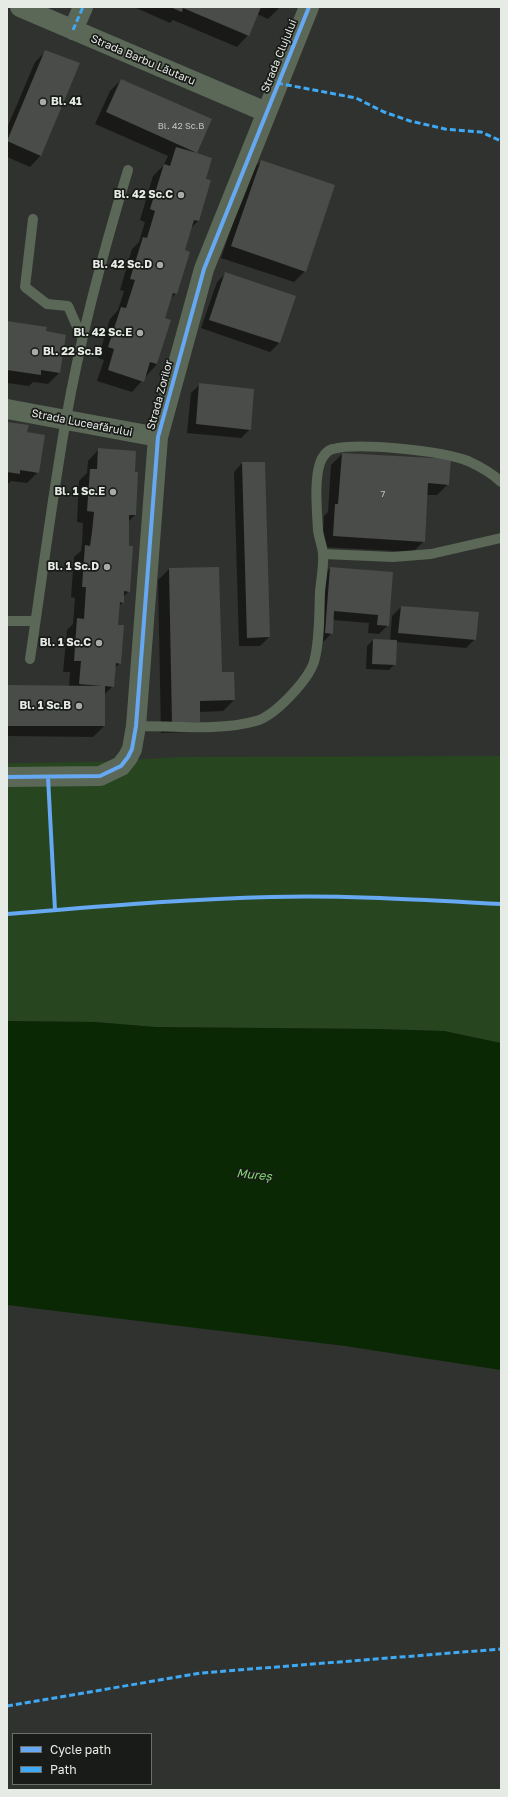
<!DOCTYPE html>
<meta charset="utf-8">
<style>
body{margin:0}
#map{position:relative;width:508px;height:1797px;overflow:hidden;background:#2f322e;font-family:"Golos Text",sans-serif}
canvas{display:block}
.frame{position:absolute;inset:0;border:8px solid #e7ebe6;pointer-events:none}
.legend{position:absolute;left:12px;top:1733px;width:140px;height:52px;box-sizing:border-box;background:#181b17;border:1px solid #6b6e6a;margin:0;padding:5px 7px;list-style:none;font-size:12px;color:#e7ebe6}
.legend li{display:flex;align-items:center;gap:8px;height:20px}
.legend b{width:20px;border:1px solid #6b6e6a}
</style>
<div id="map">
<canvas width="508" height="1797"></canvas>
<div class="frame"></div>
<ul class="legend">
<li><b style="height:5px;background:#66a8f1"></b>Cycle path</li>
<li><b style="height:5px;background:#3fa9f5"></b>Path</li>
</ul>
</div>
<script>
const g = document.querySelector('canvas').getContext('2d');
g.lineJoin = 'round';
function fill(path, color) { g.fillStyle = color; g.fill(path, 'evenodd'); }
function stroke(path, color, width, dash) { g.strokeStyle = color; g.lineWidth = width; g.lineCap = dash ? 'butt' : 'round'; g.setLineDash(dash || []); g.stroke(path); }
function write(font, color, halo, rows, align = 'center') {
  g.font = font + ' "Golos Text",sans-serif'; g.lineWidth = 3.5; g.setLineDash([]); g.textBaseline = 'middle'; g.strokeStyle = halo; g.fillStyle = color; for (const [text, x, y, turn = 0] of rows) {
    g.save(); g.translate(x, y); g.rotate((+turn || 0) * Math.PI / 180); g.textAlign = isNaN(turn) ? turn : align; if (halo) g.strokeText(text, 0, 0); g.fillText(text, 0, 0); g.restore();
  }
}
fill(new Path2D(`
 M501,756V1043L444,1031L378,1029L155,1027L95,1022L7,1021V763L97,762L181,757Z`), '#274620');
fill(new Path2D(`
 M7,1021L95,1022L155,1027L378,1029L444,1031L501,1043V1370L345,1346L7,1305Z`), '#0b2805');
fill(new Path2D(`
 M134,7H280L268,19L257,14L248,35L237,47L173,20L170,23Z
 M46,51L41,155L30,167L7,157V128L35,62Z
 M121,80L210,120L195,154L205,180L198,221L191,228L184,251L176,293L169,301L164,319L170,320L157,364L132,392L97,381L104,360L98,358L110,319L118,310L124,291L120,290L132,249L139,242L145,222L140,220L153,176L163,166L168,156L95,124L110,91Z
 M261,161L305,271L294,282L221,258L250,172Z
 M226,273L295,297L279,343L270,352L201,328L217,282Z
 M7,322L45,332L59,373L48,384L33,382L29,386L7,383Z
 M200,384L250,429L241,438L187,433L191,393Z
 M7,423L38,472L27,483L11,481L7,485Z
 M99,449L135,515L128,522L129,591L123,597V602L119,606L117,625L120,663L115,668L113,686L104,695V726L93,737L7,736V686L69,687L70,672H63L67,630L73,624L75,598L71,597L74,557L81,551L82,544L83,523L77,522L79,481L87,473L88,461Z
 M342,454L448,484L437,495H426L424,541L413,552L322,547L324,516L328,512L331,465Z
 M242,463L269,637L260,646H239L234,472Z
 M330,568L388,625L379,634L368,633L369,623L333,620L332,633L323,642H316L321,577Z
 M169,569L234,700L223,711L199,712V721L188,732L161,733L158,580Z
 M401,607L475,639L466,648L396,642L395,664L389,670L366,669L367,646L373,640L390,641L392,616Z`), '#0007');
fill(new Path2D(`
 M170,7H261L249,36L183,8L182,12Z
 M45,50L80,63L41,156L7,141Z
 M121,79L212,119L197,153L212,158L206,179L211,180L199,221L194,220L185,250L190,252L177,294L173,293L165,318L171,320L157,364L150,362L144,382L108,370L114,349L108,347L121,307L126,308L135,280L130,279L143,237L147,238L155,211L150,209L164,164L170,166L176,147L197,153L106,112Z
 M261,160L335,185L306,272L231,246Z
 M225,272L296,296L280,343L209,320Z
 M7,321L47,327L46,331L66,335L60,373L41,370V375L7,370Z
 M199,383L254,389L251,430L196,424Z
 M7,422L29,425L27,432L45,435L39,473L20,470V474L7,472Z
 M98,448L136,451L135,472H138L136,515H129V546H133L130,592L124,591V603L120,602L118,625H124L121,664L116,663L114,687L105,686V726H7V685L102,686L79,684L81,661H74L77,618L84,619L86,587H82L85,545L90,546L92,532L94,512L87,511L90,469H97Z
 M342,453L451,459L449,485L428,483L425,542L333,536L335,504H338Z
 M242,462H265L270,637L247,638Z
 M219,567L222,672H234L235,700L200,701V722L172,723L169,568Z
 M330,567L393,572L389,626L377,625L378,615L334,611L333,634L325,633Z
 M401,606L479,612L476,640L398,633Z
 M373,639L397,640L396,665L372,664Z`), '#494c49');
stroke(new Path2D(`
 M33,219L25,287L47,304L68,306L82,338
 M323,554L393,557L431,554L501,538
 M7,621H35
 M30,659C42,579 52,499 66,419C81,334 103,252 128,170
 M136,726C174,726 220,731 256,721C275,716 308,680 314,662C320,640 319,615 320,592C321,580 324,566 323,553C322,545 319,538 318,530C317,511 314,481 320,463C322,457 327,450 333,449C359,442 443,451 468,461C479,466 492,473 501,482`), '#5b6858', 10);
stroke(new Path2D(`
 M20,7L266,112
 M73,30L83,7
 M7,409L158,437
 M7,777L100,776L121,766L128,757L132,749L136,726L158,437L204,269L309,7`), '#5b6858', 20);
stroke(new Path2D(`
 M73,30L83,7
 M277,83L356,98L384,112L410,121L445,129L481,132L501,141
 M7,1706L201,1673L501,1649`), '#3fa9f5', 3, [6, 3]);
stroke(new Path2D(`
 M7,777L100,776L121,766L128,757L132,749L136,726L158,437L204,269L309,7
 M48,777L55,910
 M7,914C95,907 183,899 271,897C348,895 424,900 501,904`), '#66a8f1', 4);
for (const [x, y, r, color] of [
 [43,102,4,"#a7aaa6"],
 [181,195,4,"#a7aaa6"],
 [160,265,4,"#a7aaa6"],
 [140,333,4,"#a7aaa6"],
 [35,352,4,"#a7aaa6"],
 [113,492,4,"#a7aaa6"],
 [107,567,4,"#a7aaa6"],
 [99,643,4,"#a7aaa6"],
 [79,706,4,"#a7aaa6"]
]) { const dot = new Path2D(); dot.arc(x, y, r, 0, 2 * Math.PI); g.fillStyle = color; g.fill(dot); stroke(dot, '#181b17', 1.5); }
write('9px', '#c0c3bf', null, [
 ["Bl. 42 Sc.B",181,126],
 ["7",383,494]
]);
write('11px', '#e7ebe6', '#181b17', [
 ["Strada Clujului",279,56,-68],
 ["Strada Barbu Lăutaru",143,60,23],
 ["Strada Zorilor",160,395,-75],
 ["Strada Luceafărului",82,423,11]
]);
write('bold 11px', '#e7ebe6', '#181b17', [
 ["Bl. 41",51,102,"left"],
 ["Bl. 42 Sc.C",173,195],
 ["Bl. 42 Sc.D",152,265],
 ["Bl. 42 Sc.E",132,333],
 ["Bl. 22 Sc.B",43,352,"left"],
 ["Bl. 1 Sc.E",105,492],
 ["Bl. 1 Sc.D",99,567],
 ["Bl. 1 Sc.C",91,643],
 ["Bl. 1 Sc.B",71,706]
], 'right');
write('italic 12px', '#84d673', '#181b17', [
 ["Mureș",254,1175,6]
]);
</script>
